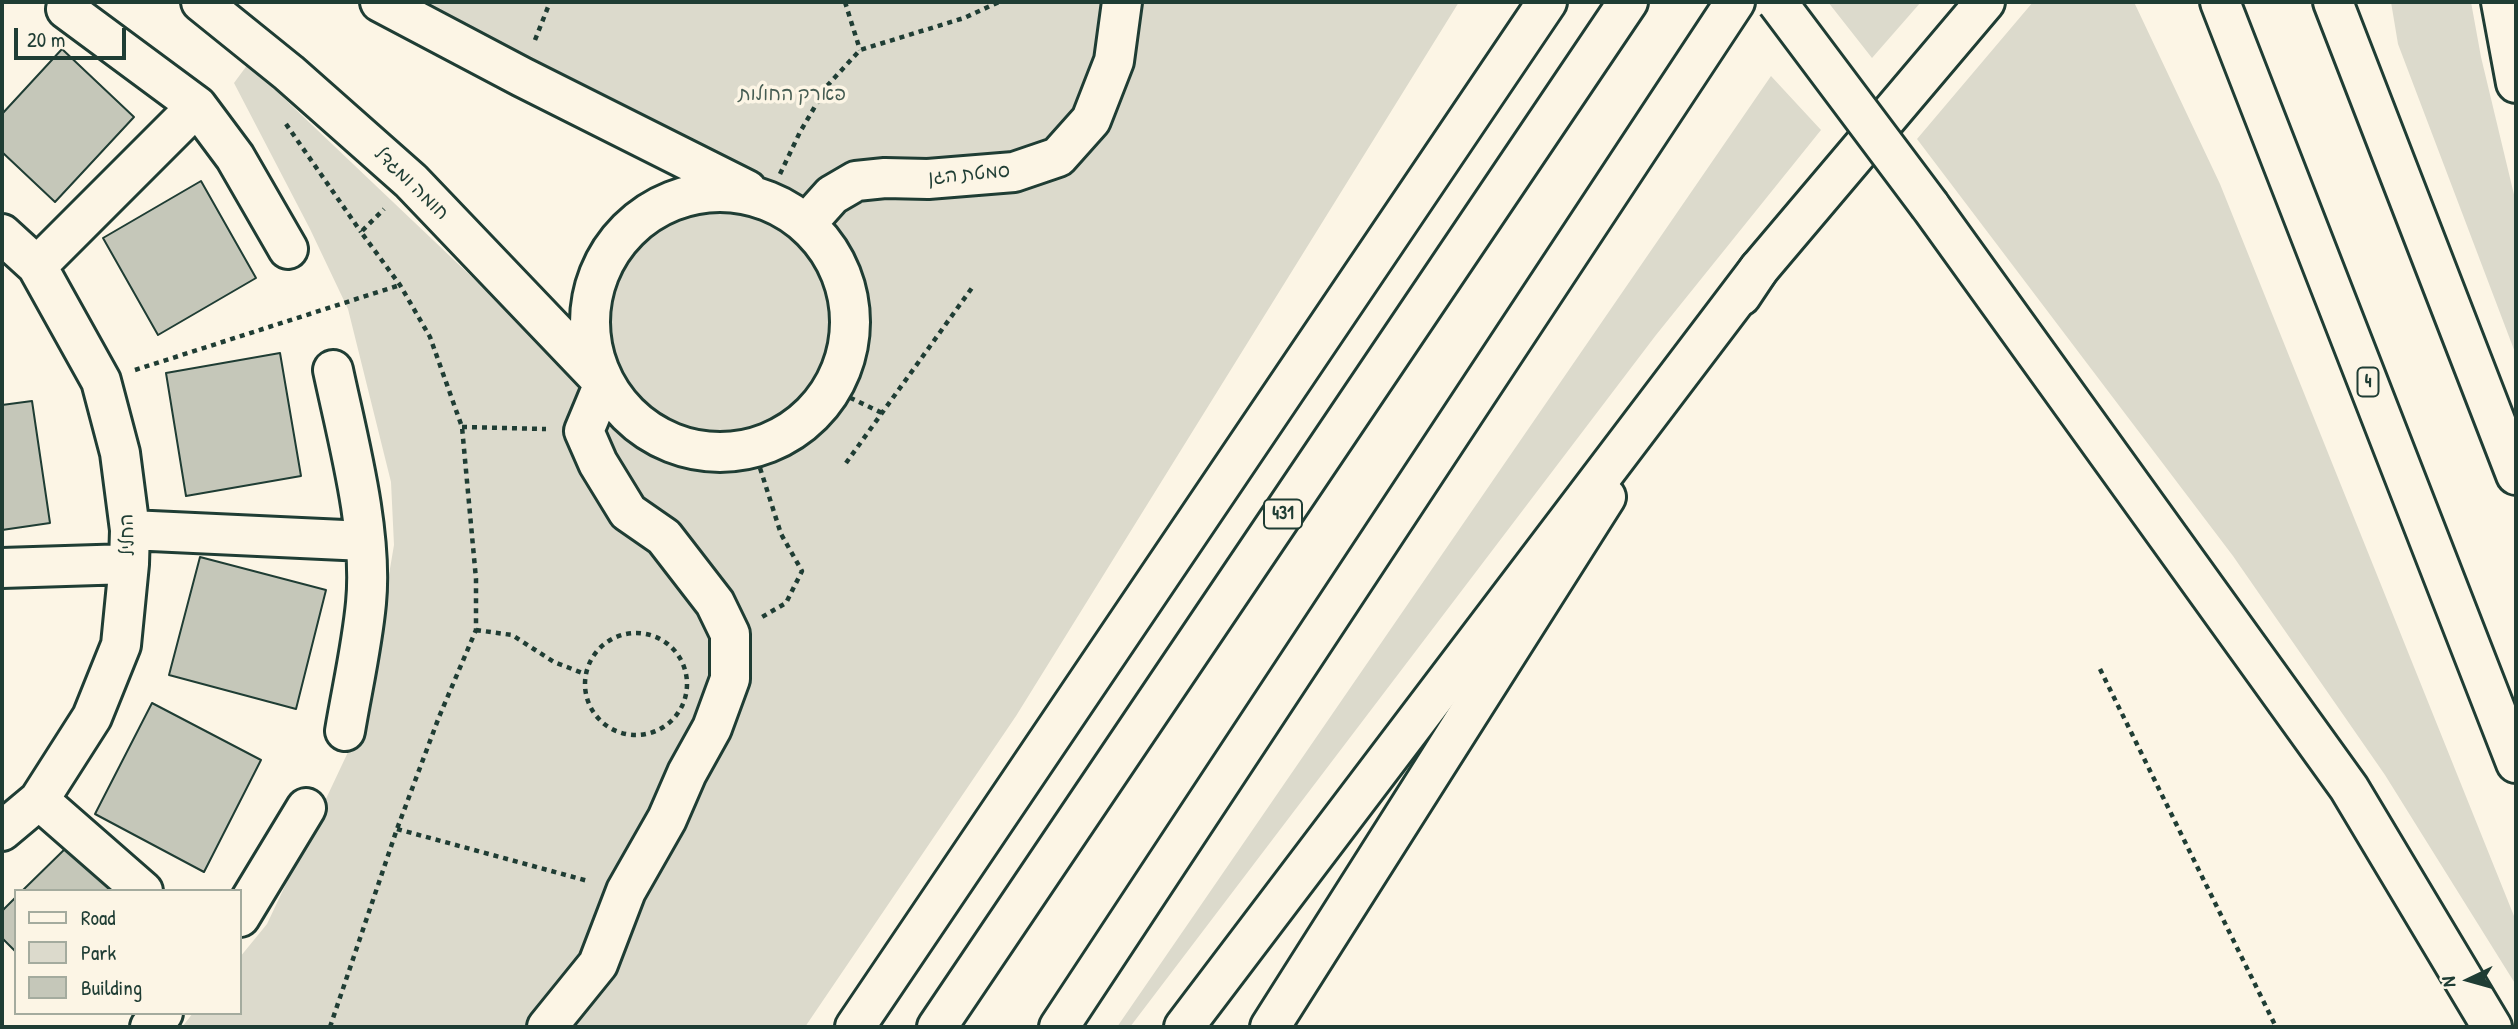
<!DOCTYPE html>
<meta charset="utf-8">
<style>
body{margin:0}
#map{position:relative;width:2518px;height:1029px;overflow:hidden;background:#fcf5e5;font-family:"Patrick Hand",sans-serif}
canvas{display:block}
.frame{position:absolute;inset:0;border:4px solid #1f3d34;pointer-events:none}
.legend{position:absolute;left:14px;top:889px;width:228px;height:126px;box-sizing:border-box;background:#fcf5e5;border:2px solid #a4ab9e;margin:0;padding:9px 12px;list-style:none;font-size:21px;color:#1f3d34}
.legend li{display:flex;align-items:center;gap:14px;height:35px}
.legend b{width:35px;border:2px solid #a4ab9e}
.north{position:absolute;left:2434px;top:945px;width:70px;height:70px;-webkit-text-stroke:5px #fcf5e5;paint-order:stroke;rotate:265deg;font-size:19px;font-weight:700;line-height:28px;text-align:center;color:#1f3d34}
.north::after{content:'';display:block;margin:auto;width:24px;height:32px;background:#1f3d34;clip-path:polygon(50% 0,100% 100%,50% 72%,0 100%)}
.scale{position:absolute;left:14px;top:28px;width:112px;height:32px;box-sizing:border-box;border:4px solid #1f3d34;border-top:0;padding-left:9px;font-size:21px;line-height:24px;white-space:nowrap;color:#1f3d34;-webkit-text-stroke:5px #fcf5e5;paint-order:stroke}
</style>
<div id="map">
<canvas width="2518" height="1029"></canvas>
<div class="frame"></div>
<ul class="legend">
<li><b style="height:9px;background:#fcf5e5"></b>Road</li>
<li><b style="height:19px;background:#dcdacc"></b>Park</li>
<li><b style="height:19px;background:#c5c7b9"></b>Building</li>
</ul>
<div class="north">N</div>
<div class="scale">20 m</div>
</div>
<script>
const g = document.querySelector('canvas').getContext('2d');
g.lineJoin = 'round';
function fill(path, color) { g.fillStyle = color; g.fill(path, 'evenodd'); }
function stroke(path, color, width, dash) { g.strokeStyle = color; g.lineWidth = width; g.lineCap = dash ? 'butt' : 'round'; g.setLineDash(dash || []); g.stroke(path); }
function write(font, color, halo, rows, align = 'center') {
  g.font = font + ' "Patrick Hand","Playpen Sans Hebrew",sans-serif'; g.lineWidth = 7; g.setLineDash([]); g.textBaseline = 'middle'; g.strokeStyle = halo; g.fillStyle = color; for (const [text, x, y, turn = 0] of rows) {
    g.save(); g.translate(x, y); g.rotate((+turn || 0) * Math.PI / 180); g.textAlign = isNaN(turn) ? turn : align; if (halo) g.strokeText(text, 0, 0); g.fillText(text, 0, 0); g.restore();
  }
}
fill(new Path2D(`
 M422,2H1110L1093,81L1070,138L803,207Z
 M1135,2H1459L1016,716L805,1027H182L193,1013H240V957L267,924L365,716L394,545L391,482L348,309L310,229L234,83L248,64C351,162 455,261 558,359C588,388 608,429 647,448C698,474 785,463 824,420C830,414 833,405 838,398C852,372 858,358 859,328C860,306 859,282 848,261C841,248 829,235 819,224L846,194L1069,165Z
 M1828,2H1921L1872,58Z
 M2033,2H2134L2220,184L2516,921V985L2385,775L2233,556L1917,139Z
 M2391,2H2471L2481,57L2516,203V355L2398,44Z
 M1771,76L1821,130L1656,335L1130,1027H1117Z
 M594 322a125 125 0 1 1 250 0a125 125 0 1 1-250 0Z`), '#dcdacc');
const building = new Path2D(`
 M62,49L134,117L55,202L2,152V114Z
 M201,181L256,278L158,335L103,238Z
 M280,353L301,476L186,496L166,373Z
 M32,401L50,523L2,530V405Z
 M200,557L326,590L296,709L169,675Z
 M152,703L261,760L204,872L95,814Z
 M70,844L115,891H22Z
 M16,897V952L2,938V911Z`);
fill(building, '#c5c7b9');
stroke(building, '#1f3d34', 2);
const minor = new Path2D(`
 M201,2L289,73L411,181L604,383L584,431L598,463L628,512L664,537L715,603L730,634V679L712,728L687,773L667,819L626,891L598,964L547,1027
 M380,2L522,77L747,190
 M66,9L197,106L235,157L288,249
 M590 322a130 130 0 1 1 260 0a130 130 0 1 1-260 0Z
 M806,224L832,195L856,181L885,178L928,179L1014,172L1058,157L1091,120L1114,61L1122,2
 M2,234L37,266L101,381L120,453L130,530L129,564L121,645L92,717L39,800L2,831
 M37,266L197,106
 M333,370C348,440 373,532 366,603C362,646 352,689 345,731
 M130,530L365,541
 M2,568L129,564
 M39,800L143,891
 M240,917L306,808
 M150,1027L163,1013`);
const major = new Path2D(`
 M1741,296L1759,269L1985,2
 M855,1027L1547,2
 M1270,1027L1606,497`);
const highway = new Path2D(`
 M2220,2L2516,763
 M2333,2L2516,475
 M2501,2L2516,83
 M1930,206L2349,788L2492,1027
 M937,1027L1628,2
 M1059,1027L1735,2
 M1184,1027L1759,269`);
stroke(minor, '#1f3d34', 44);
stroke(major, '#1f3d34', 44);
stroke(highway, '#1f3d34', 44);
stroke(new Path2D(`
 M845,2L860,50
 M535,40L550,2
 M286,124L361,232
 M780,174L800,132L827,86L860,50L964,18L999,2
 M135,370L400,285
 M832,389L882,413
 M462,427L546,429
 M754,449L781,534L802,571L786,603L762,617
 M846,463L974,285
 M476,630L512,635L554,662L585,674
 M585 684a51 51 0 1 1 102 0a51 51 0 1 1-102 0Z
 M2100,669L2276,1027
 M397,829L588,881
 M330,1027L397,829L439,717L476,630V579L462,427L430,337L400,285L361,232L384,209`), '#1f3d34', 4.5, [5, 5]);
stroke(minor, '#fcf5e5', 38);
stroke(major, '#fcf5e5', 38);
stroke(highway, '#fcf5e5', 38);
const highwayBridge = new Path2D(`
 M1777,2L1930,206`);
stroke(highwayBridge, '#1f3d34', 44, []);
stroke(highwayBridge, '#fcf5e5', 38);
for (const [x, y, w] of [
 [2368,382,21],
 [1283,514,38]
]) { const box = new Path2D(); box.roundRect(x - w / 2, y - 14.5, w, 29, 5); g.fillStyle = '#fcf5e5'; g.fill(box); stroke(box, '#1f3d34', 2); }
write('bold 18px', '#1f3d34', null, [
 ["4",2368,382],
 ["431",1283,514]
]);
write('19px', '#455c52', '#fcf5e5', [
 ["פארק החולות",792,95]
]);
write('19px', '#1f3d34', '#fcf5e5', [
 ["סמטת הגן",969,175,-5],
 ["חומה ומגדל",411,184,44],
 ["החליל",128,535,-92]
]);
</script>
